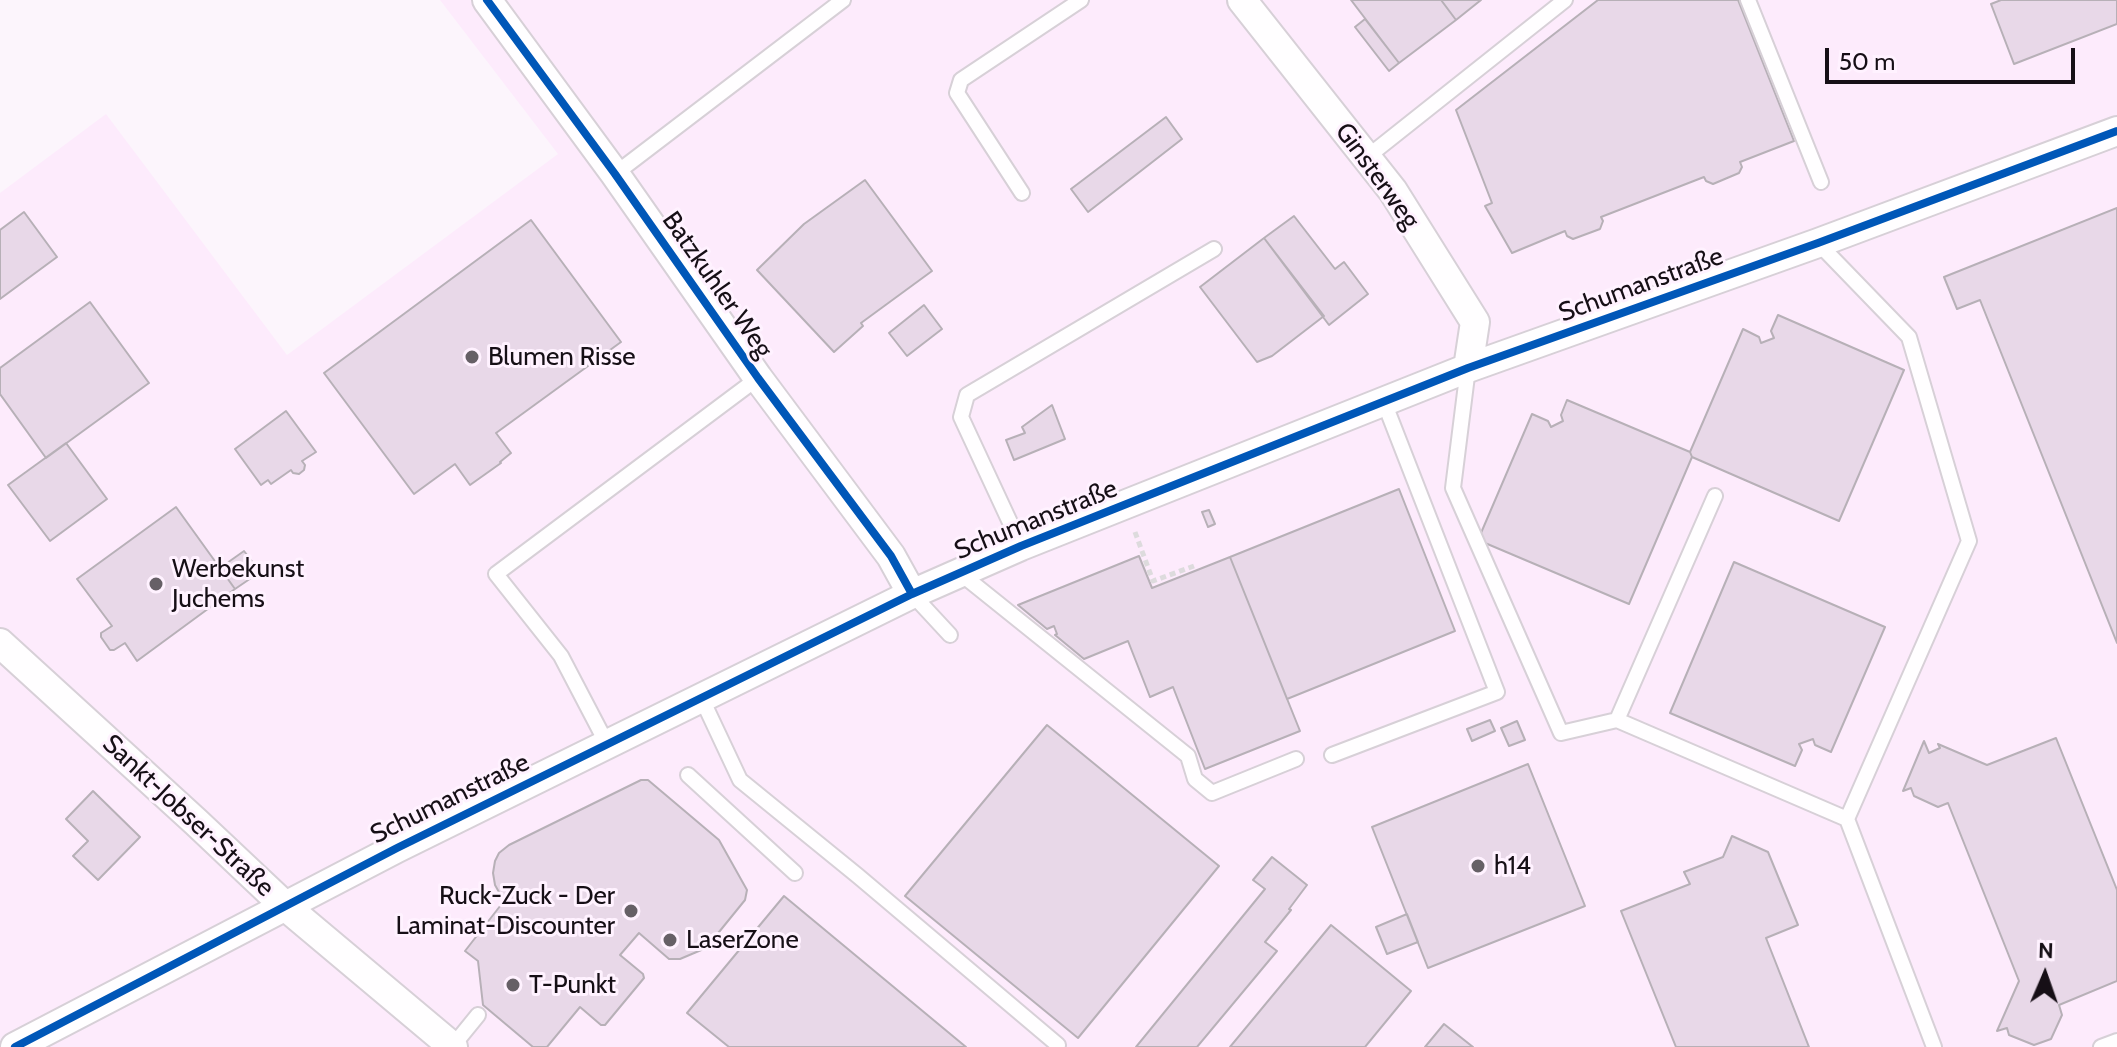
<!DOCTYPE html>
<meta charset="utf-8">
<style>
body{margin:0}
#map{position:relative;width:2117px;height:1047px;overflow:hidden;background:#fcf5fc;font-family:Cabin,sans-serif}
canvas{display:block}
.north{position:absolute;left:2005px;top:935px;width:80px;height:80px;-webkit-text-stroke:6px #fff2ff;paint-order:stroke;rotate:2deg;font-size:22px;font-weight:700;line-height:32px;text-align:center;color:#160f16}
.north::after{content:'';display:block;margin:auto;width:28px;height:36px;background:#160f16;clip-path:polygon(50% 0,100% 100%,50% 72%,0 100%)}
.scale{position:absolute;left:1825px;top:48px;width:250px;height:36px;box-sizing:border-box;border:4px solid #160f16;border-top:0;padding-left:10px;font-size:24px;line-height:28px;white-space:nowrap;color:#160f16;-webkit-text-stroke:6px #fff2ff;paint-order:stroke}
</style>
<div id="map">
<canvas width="2117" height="1047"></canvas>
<div class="north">N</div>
<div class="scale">50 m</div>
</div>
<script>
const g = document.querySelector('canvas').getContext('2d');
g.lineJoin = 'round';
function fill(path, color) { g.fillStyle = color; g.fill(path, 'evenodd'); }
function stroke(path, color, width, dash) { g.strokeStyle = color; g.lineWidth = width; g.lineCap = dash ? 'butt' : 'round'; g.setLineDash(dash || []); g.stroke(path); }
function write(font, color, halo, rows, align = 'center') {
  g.font = font + ' Cabin,sans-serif'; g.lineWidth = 6; g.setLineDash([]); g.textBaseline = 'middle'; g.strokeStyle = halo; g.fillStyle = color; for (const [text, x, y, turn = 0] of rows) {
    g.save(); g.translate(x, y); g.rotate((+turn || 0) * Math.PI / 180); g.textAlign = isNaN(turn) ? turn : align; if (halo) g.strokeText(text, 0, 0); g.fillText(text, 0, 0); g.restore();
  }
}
fill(new Path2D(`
 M440,0H2117V1047H0V193L106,114L287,355L558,154Z`), '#fdebfc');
const building = new Path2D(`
 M1351,0H1441L1456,20L1399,63Z
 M1441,0H1481L1456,20Z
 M1598,0H1738L1794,141L1740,162L1742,167L1739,173L1713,184L1706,181L1704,177L1601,217L1603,221L1600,229L1573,239L1567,236L1565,231L1512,253L1485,206L1492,203L1456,110Z
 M2001,0H2117V24L2014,64L1991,4Z
 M1365,19L1399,63L1389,71L1355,27Z
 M1166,117L1182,139L1088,212L1071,189Z
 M865,180L932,271L861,323L863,326L834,352L757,270L804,224Z
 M2117,208V643L1980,300L1957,309L1944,277Z
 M24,212L57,257L0,299V230Z
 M1294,216L1335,269L1344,262L1368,294L1329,325L1264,238Z
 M531,220L621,342L496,433L511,453L500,462L501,463L470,485L455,464L414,494L324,373Z
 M1264,238L1324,316L1272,356L1257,362L1200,287Z
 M90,302L149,383L46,458L0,394V368Z
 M924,305L942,329L907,356L889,333Z
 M1778,315L1904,370L1839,521L1692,457L1690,452L1743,329L1759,337L1761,343L1774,338L1771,331Z
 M1567,400L1690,452L1692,457L1629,604L1478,540L1532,414L1548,421L1551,427L1563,421L1561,415Z
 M1052,405L1065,439L1014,460L1006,440L1025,433L1022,427Z
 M286,411L316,452L302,461L305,465L304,470L299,474L293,473L291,470L271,484L268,480L261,485L235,449Z
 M66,443L107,499L50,541L8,485Z
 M1399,489L1455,631L1287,699L1230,557Z
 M176,507L235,589L137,661L125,643L114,650H110L101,637V633L112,626L77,579Z
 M1209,510L1215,524L1208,527L1202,512Z
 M244,551L260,572L235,589L220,568Z
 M1139,556L1152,588L1230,557L1300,731L1205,769L1173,687L1150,697L1128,641L1084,659L1055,635L1057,634L1054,626L1047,629L1018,605Z
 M1734,562L1885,627L1831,752L1815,745L1813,739L1799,744L1802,750L1795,766L1670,713Z
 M1490,720L1495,731L1472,741L1467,729Z
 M1517,721L1525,740L1509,746L1501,728Z
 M1047,725L1219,866L1078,1038L905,896Z
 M2056,738L2117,890V981L2059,1005L2062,1015L2051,1039L2034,1045L2009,1035L2007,1028L1997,1031L2019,981L1948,803L1938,807L1914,796L1911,788L1903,791L1924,741L1929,753L1940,748L1938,744L1987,765Z
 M1528,764L1585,906L1428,968L1372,827Z
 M641,780H648L719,840L747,890L745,900L706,948L680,959H669L639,933L620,955L643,974L644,978L605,1025H601L580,1007L547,1047H533L483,1005L478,961L465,951L504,901L495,885L493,873L495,861L499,853L509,845Z
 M93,791L140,837L98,880L73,856L88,841L66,819Z
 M1732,836L1768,852L1798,925L1766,938L1809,1047H1676L1621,911L1690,884L1684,872L1723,857Z
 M1272,857L1307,885L1289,909L1291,910L1265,942L1277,951L1197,1047H1136L1265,889L1253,880Z
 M784,896L966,1047H729L687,1013Z
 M1407,914L1418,942L1387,954L1376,927Z
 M1331,925L1411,991L1365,1047H1230Z
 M1444,1024L1473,1047H1425Z`);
fill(building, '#e8d8e8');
stroke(building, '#b7b0b7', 2);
const service = new Path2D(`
 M1748,0L1821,182
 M1366,158L1565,0
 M615,174L843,0
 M1022,193L957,93L961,80L1081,0
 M1468,368L1453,488L1561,733L1617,720L1715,496
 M1021,546L961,417L967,395L1214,249
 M960,573L1188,756L1195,779L1212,793L1296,759
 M912,594L950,635
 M701,697L740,780L858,876L1058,1045
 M1617,720L1847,819L1969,541L1909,337L1818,243
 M607,744L561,656L496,574L758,378
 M1332,755L1497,692L1384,402
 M688,775L795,873
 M1847,819L1934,1047
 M452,1047L478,1015
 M2101,1047L2117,1041`);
const minor = new Path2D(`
 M487,0L615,174L758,378L891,556L912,594
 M1242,0L1393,191L1475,322L1468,368
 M0,643L196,822L285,906L453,1047
 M15,1047L397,848L912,594L1021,546L1468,368L1818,243L2117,131`);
stroke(service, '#d7d0d7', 18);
stroke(minor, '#d7d0d7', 32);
stroke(new Path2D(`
 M1135,532L1153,581L1194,566`), '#dddbdd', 5, [6, 4]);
stroke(service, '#fffeff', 14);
stroke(minor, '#fffeff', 28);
stroke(new Path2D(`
 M487,0L615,174L758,378L891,556L912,594
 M15,1047L397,848L912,594L1021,546L1468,368L1818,243L2117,131`), '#0057b8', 8);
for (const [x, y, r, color] of [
 [472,357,8,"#666066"],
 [156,584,8,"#666066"],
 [1478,866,8,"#666066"],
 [631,911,8,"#666066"],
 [670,940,8,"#666066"],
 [513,985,8,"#666066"]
]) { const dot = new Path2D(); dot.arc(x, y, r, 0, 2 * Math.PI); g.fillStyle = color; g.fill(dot); stroke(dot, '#fff2ff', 3); }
write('26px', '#160f16', '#fff2ff', [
 ["Ginsterweg",1377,176,54],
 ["Batzkuhler Weg",717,285,55],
 ["Schumanstraße",1641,285,-20],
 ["Schumanstraße",1036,520,-22],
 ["Schumanstraße",450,799,-26],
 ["Sankt-Jobser-Straße",188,816,43]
]);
write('26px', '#160f16', '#fff2ff', [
 ["Blumen Risse",488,357],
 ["Werbekunst",172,569],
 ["Juchems",172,599],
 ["h14",1494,866],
 ["Ruck-Zuck - Der",615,896,"right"],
 ["Laminat-Discounter",615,926,"right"],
 ["LaserZone",686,940],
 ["T-Punkt",529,985]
], 'left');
</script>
